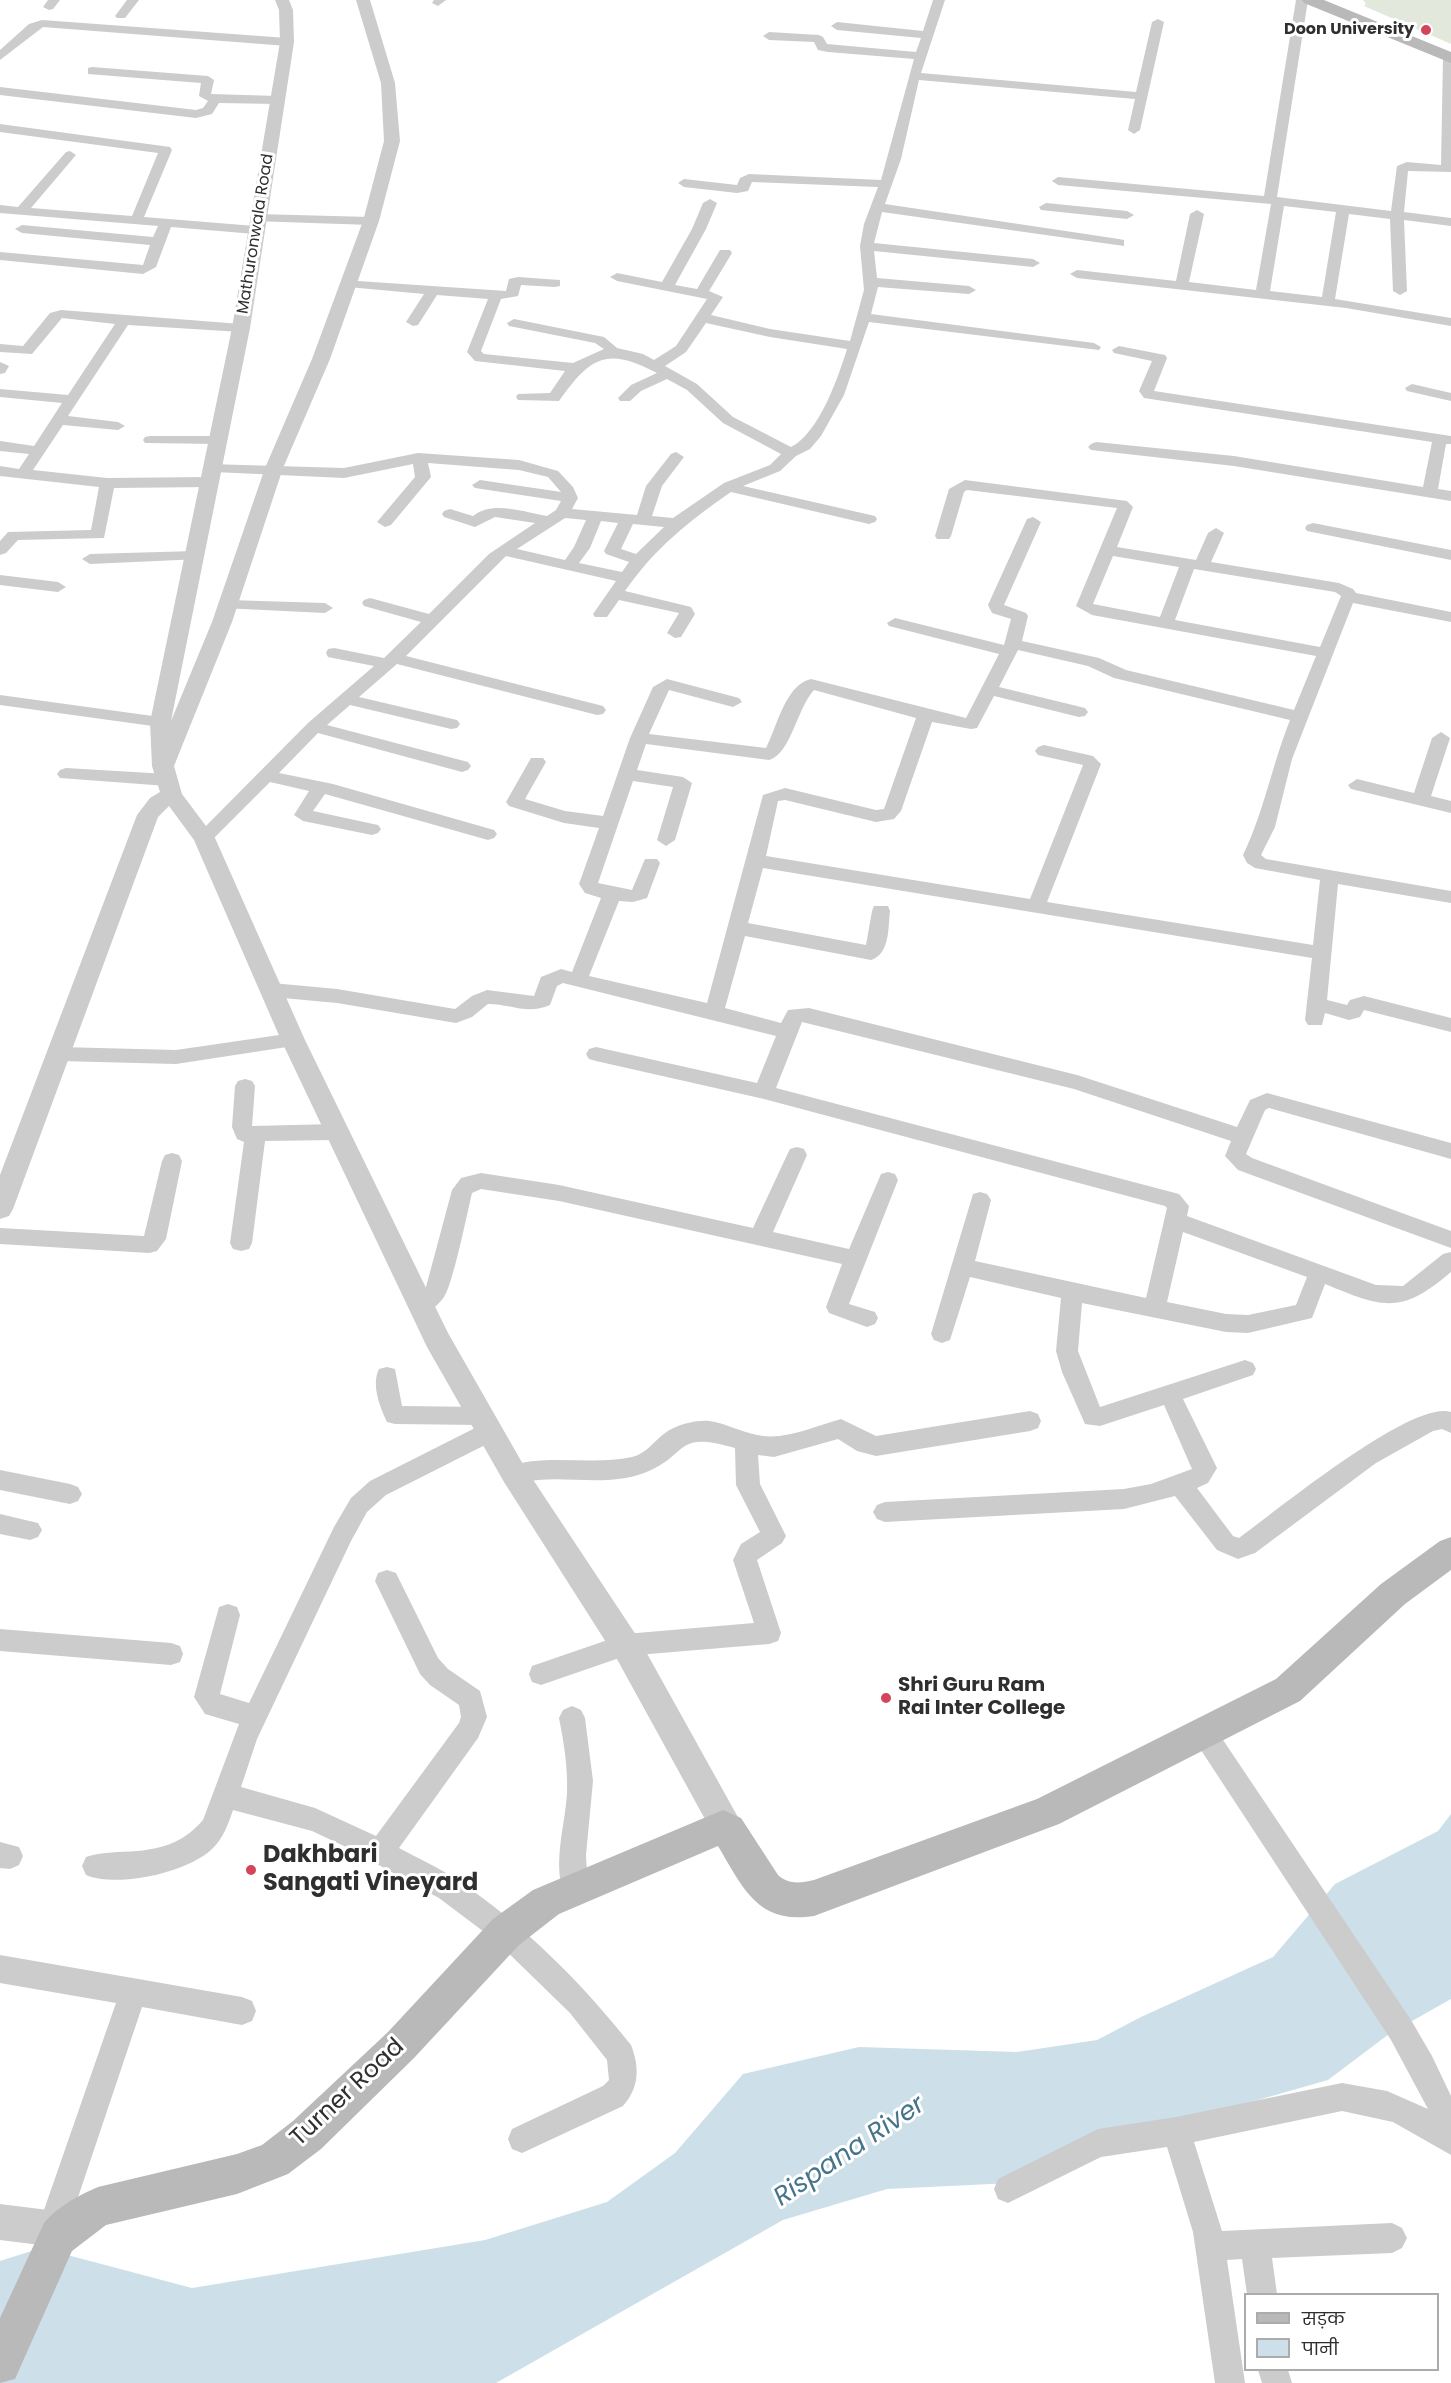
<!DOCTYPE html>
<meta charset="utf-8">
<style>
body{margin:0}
#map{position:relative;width:1451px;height:2383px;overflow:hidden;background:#fff;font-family:Poppins,"Noto Sans Devanagari",sans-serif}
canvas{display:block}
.legend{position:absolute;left:1244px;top:2293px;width:195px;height:78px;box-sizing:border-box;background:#fff;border:2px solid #acacac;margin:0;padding:8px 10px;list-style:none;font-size:18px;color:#2f2f2f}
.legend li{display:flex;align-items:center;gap:12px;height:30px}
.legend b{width:30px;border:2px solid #acacac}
</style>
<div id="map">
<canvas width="1451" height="2383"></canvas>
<ul class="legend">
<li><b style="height:8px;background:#b9b9b9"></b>सड़क</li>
<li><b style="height:16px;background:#cde0e9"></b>पानी</li>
</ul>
</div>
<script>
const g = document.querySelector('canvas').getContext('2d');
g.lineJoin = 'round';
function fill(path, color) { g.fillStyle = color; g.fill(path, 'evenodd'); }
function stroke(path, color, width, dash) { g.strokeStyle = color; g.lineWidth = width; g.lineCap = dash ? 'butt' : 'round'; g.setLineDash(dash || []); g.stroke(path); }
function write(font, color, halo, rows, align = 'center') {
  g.font = font + ' Poppins,sans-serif'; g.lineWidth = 6; g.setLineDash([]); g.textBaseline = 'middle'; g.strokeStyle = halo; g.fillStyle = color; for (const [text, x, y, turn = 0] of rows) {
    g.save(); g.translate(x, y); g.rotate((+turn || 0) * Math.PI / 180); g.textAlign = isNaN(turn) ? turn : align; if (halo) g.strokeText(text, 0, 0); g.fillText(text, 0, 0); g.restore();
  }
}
fill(new Path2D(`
 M1363,0H1451V44L1364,6L1366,4Z`), '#e3e8dc');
fill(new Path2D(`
 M1451,1814V1999L1389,2034L1328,2080L1174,2124L1012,2183L887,2189L783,2220L496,2383H0V2261L41,2248L192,2288L485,2240L607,2202L675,2153L743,2074L859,2047L1017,2052L1097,2040L1141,2017L1273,1957L1335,1884L1438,1831Z`), '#cde0e9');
fill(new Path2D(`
 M48,0H60L53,9L49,10L43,7Z
 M127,0H139L125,18H117L115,16Z
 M434,0H446L438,6L432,3Z
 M933,0H945L921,73L1136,92L1152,22L1158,19L1164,22L1140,130L1134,134L1128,130L1135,99L919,80L901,159L885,204L1119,239L1124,240V246L882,212L874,243L1033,259L1040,263L1033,267L874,251L877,278L969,286L976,290L969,294L878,287L871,314L1094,343L1101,347L1099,350L869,322L844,395L821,436L810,449L796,456L780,471L743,486L875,516L877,519L875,522L869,524L731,492C688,522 655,548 625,591L691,607L695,614L681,637L675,638L667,633L679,613L619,600L607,617H595L593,614L616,581L506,556L406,656L603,706L606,710L603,714L597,715L397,664L359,697L457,720L460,724L457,728L451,729L350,705L327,725L468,762L471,766L468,770L462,772L318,733L279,773L333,784L494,830L497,834L494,838L488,840L325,794L313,811L378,825L381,829L378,833L372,835L303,821L294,815L309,791L270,782L210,842H198L195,838L198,834L308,723L374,666L328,657L326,653L328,649L334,648L384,658L421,622L364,606L362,603L364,600L370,598L429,614L489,554L535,523L495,517L475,527L444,517L442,514L444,511L450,509L473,516C492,500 524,512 547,516L556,510L561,501L475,488L472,485L480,480L561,492L548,477L519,470L428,463L431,477L391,525L385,527L377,522L415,477L413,464L344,478L214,472L209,470L206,467L209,464L344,468L418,453L519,460L558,471L573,487L578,498L572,509L637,515L646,486L671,454L676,452L684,457L662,486L652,516L673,518L724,483L770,465L781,454L723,423L687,390L667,379L641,391L630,401H620L618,398L631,385L657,373C607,346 590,357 559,401L518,400L516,397L518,394L550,393L565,371L475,361L467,352L488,299L437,295L418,325L413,326L406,322L424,294L348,287L343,286V280L506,291L509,279L518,277L560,280V286L555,287L521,285L518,296L501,299L481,351L484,354L573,363L604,349L595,343L509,326L507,323L514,319L604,337L617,348L643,354L654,360L676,346L707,299L617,281L610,277L617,273L662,282L692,229L703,203L710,199L717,203L706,229L675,285L697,289L720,250H730L732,253L709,291L723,297L711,315L770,329L850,341L864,290L860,246L864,224L878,187L752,182L748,191L737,193L684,187L678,183L684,179L737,185L740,178L749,174L881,180L914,59L828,52L818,50L814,42L769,40L763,36L769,32L819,35L823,37L827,44L916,52L921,38L837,30L831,26L837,22L923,31ZM706,323L770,337L847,349C838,378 819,433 791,447L733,417L697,384L665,366L686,352ZM565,518L586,520L574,547L565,560L517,549ZM601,521L618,523L604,551L606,554L629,562L622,572L579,563L590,548ZM633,524L664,527L636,554L621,549Z
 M1296,0H1308L1277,197L1391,211L1397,166L1407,162L1441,165L1443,57L1451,54V172L1408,171L1404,212L1451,218V226L1404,220L1407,291L1400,295L1393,291L1390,219L1349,214L1335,299L1451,318V326L1346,308L1077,278L1070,274L1077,270L1176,281L1190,214L1197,210L1204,214L1189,282L1256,290L1271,204L1058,185L1052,181L1058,177L1264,196ZM1284,206L1336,212L1322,297L1270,291Z
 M42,20L287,38L293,42L287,46L43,27L0,60V50L29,24Z
 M92,67L208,76L214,80L211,94L278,96L284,100L278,104L219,103L212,114L196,118L0,95V87L196,110L203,108L208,101L199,96L201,83L88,74V68Z
 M0,124L170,147L172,150L144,217L255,226L262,230L255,234L171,227L156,267L143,274L0,260V252L143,265L150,245L22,233L15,229L22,225L153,237L158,226L0,213V205L18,207L66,152L70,151L76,155L31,208L132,216L158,153L0,132Z
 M1046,203L1127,211L1134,215L1127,219L1041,210L1039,207Z
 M257,214L371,217L378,221L371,225L252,221L250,218Z
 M61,310L241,324L248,328L241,332L128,325L68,416L118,422L125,426L118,430L63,425L33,470L107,478L211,477L219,482L211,487L114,488L104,538L18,540L6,553L0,555V541L8,532L91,530L99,487L0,476V466L19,469L29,454L0,451V441L34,446L62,403L0,397V389L68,395L115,324L62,318L32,354L0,352V344L23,346L50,313Z
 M1119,346L1165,355L1167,358L1154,391L1451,436V444H1446L1438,489L1451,491V501L1234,466L1091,450L1088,447L1091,444L1096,442L1234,456L1423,487L1432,442L1144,398L1139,391L1152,361L1114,353L1112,350Z
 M0,362L9,366L5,373L0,374Z
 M1412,384L1451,393V401L1407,391L1405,388Z
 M150,436H219L226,440L219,444L145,443L143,440L145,437Z
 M965,480L1127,501L1133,507L1117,547L1196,560L1208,533L1216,528L1224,533L1211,562L1339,583L1353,589L1356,593L1451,612V622L1353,603L1292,759L1275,827L1261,855L1266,859L1451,891V903L1338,884L1327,1000L1347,1005L1350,1000L1364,996L1451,1018V1032L1364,1010L1360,1017L1349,1020L1325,1013L1322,1025H1308L1305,1020L1312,958L763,868L748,923L866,945L872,911L874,906H888L890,911C888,928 890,954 871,960L745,936L725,1008L781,1023L788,1010L809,1008L1077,1075L1237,1127L1250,1100L1267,1093L1451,1143V1159L1269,1108L1265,1110L1246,1154L1252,1158L1451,1231V1248L1238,1170L1225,1156L1231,1141L1074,1089L802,1022L776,1088L1179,1194L1189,1206L1187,1216L1376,1285L1403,1286L1443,1254L1451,1252V1272C1401,1315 1383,1308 1325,1284L1312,1318L1248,1333L1226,1332L1082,1303L1078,1351L1100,1407L1245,1360L1253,1363L1256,1369L1253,1375L1183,1399L1217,1468L1208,1483L1197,1488L1233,1536L1239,1538C1275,1512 1412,1399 1451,1412V1433L1442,1429L1433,1431L1376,1463L1255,1553L1238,1559L1217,1550L1175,1496L1124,1509L885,1522L877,1519L873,1512L877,1505L885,1502L1124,1489L1151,1484L1192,1469L1164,1405L1100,1426L1085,1424L1062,1372L1056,1351L1061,1298L970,1277L950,1340L942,1343L934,1340L931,1334L973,1194L980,1192L987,1194L991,1200L975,1261L1146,1298L1167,1208L1165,1206L764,1099L596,1061L589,1059L586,1054L589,1049L596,1047L757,1083L776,1036L563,983L557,986L550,1005C527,1015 511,1004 488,1004L472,1017L456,1023L337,1003L272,997L265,995L262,990L265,985L272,983L337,989L455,1009L472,996L487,990L534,996L541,977L561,969L572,972L601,898L585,893L579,884L599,828L564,823L509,806L506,802L531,758H543L546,762L525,799L565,811L603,816L630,738L653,687L667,679L739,698L742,702L733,707L669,690L649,734L766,748C777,727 785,685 811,679L966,718L999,654L889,626L887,623L895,618L1004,645L1011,619L992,613L988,605L1027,519L1033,517L1041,522L1004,605L1026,613L1028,616L1022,641L1099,658L1126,670L1294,710L1316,656L1092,615L1076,606L1117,508L967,490L964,492L951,536L949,539H937L935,536L949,489ZM1113,556L1179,567L1160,617L1093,604ZM1194,569L1335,592L1341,596L1320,647L1175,620ZM1018,650L1088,666L1114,678L1290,720C1272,765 1264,812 1243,855L1247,863L1255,868L1320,880L1313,945L1047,902L1101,764L1093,756L1044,745L1038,747L1035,751L1038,755L1083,765L1030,899L766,856L778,801L785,800L876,822L894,819L901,811L932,722L971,729L977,728L994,696L1079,717L1085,716L1088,712L1085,708L999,687ZM814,690L916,718L884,809L876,810L785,788L763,795L707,1003L589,976L619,901L633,902L647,898L660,863L657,859H645L632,890L598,883L633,781L673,787L657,840L666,846L675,840L692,783L683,777L637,770L646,744L769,760C791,754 797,708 814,690ZM1183,1232L1307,1277L1296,1305L1248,1315L1226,1314L1167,1302Z
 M1313,523L1451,550V560L1307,531L1305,528L1307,525Z
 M195,551L203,556L201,559L90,564L82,559L90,554Z
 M0,575L58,582L66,587L58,592L0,585Z
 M228,600L325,603L333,608L325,613L222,608L220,605L222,602Z
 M0,695L160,717L169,722L160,727L0,705Z
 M1441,732L1450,738L1431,796L1451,801V813L1351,789L1348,785L1357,779L1414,793L1432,738Z
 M66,768L167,774L176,780L167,786L60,778L57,774L60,770Z
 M293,1033L300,1035L303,1040L300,1045L176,1064L60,1061L53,1059L50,1054L53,1049L60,1047L176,1050Z
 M245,1079L252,1081L255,1086L252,1126L335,1124L342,1127L345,1132L342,1137L335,1140L265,1141L252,1243L249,1249L241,1251L233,1249L230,1243L244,1142L237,1139L232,1127L235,1086L238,1081Z
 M797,1147L804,1149L807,1155L773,1232L849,1249L881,1174L888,1172L895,1174L898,1180L849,1304L875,1312L878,1318L875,1324L867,1327L829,1313L826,1307L842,1264L559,1201L481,1189L472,1193C467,1214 453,1284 444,1297C436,1308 426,1316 413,1312L410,1306L426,1287L452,1190L461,1178L481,1173L559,1185L753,1228L787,1155L790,1149Z
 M172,1153L179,1155L182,1161L166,1239L157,1251L149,1253L0,1244V1228L144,1236L162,1161L165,1155Z
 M387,1367L395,1369L402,1406L480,1407L488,1409L491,1416L488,1422L499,1424L502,1431L499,1438L386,1495L367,1512L351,1541L257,1739L241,1787L315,1808L376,1836L459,1723L461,1717L459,1705L430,1685L420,1674L375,1581L378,1573L387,1570L396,1573L438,1658L448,1669L480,1691L487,1717L478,1738L399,1848C419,1859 440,1868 459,1881C526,1927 581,1982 631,2045C640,2068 639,2088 623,2106L522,2153L512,2149L508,2139L512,2129L603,2086L609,2080L607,2060L570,2013L496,1941L439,1898L346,1847L312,1831L233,1810C228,1825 223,1839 211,1850C185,1873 118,1888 86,1875L82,1866L86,1857C97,1853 107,1853 118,1852C153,1851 180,1847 203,1820L239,1724L205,1714L194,1697L219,1607L228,1604L237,1607L240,1615L220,1694L249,1703L334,1527L351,1498L370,1481L481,1425L395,1424L387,1422C380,1407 371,1385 379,1369Z
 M1030,1411L1038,1414L1041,1421L1038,1428L1030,1431L876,1456L857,1451L838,1439L774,1457L758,1455L760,1484L786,1536L782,1543L757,1560L781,1633L778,1641L769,1644L625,1656L541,1685L532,1682L529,1674L532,1666L625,1634L754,1623L733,1560L741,1544L760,1532L736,1485L735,1448C672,1430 691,1455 644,1473C609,1486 573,1477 538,1480C526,1481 517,1485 506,1481L502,1474L506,1467C546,1453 591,1466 632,1457C646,1454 654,1441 665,1433C676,1425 695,1420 709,1421C725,1423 741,1432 757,1435C784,1441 815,1426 841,1419L876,1436Z
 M0,1470L70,1484L78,1487L82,1494L78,1501L70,1504L0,1490Z
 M0,1514L38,1523L42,1530L38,1537L30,1540L0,1534Z
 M0,1629L171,1643L180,1646L183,1654L180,1662L171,1665L0,1651Z
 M572,1706L581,1710L585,1718L593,1781L586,1855L588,1891L584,1900L575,1904L566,1900C551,1866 565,1828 567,1793C568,1768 564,1743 559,1718L563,1710Z
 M1204,1721L1213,1725L1411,2020L1432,2056L1451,2096V2155L1393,2122L1342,2111L1194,2142L1222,2231L1392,2223L1402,2228L1407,2238L1402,2248L1392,2253L1272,2258L1277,2294H1247L1242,2259L1227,2260L1245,2383H1215L1193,2232L1167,2147L1101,2157L1008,2203L998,2199L994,2189L998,2179L1098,2129L1176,2117L1342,2083L1387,2091L1428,2109L1391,2040L1195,1741L1191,1733L1195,1725Z
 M0,1842L19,1847L23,1856L19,1865L10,1869L0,1868Z
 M0,1955L242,1997L252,2001L256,2011L252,2021L242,2025L142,2007L67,2230L62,2240L52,2245L42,2240L37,2230L116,2003L0,1983Z
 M1258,2370H1288L1292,2383H1262Z`), '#ccc');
fill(new Path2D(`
 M275,0H289L293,10L294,42L250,328L171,721L212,622L265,468L312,359L363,221L384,141L381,83L356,0H370L395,83L400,141L379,221L330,359L283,468L232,622L174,766L182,794L215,838L305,1040L448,1333L524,1466L640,1641L739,1819L744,1830L739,1841L728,1845L717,1841L618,1661L504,1482L427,1347L281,1040L194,840L169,806L158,817L13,1209L9,1216L0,1219V1175L137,815L150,798L160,792L152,766L150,722L232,328L280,42L279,10Z
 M0,2204L64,2212L77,2217L82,2230L77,2243L64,2248L0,2240Z`), '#ccc');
fill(new Path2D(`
 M1302,0H1324L1451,52V63L1304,3Z
 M1451,1537V1570L1405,1604L1300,1701L1059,1824L814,1916C758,1925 743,1888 718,1846L559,1914L519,1945L414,2058L321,2149L288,2174L237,2194L106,2225L72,2251L15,2379L0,2383V2318L44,2223C57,2207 79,2195 98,2187L237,2154L262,2145L293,2121L388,2032L493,1919L533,1890L723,1810L741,1818L778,1875C789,1885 800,1883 814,1880L1037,1799L1276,1679L1381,1584L1440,1541Z`), '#b9b9b9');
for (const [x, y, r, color] of [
 [1426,30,6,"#d34559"],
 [886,1698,6,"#d34559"],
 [251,1870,6,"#d34559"]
]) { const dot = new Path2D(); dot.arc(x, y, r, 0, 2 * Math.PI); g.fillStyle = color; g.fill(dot); stroke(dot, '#fff', 2); }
write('bold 16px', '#2f2f2f', '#fff', [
 ["Doon University",1414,30]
], 'right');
write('16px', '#2f2f2f', '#fff', [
 ["Mathuronwala Road",256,234,-81]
]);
write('bold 20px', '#2f2f2f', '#fff', [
 ["Shri Guru Ram",898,1686],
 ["Rai Inter College",898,1709]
], 'left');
write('bold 24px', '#2f2f2f', '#fff', [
 ["Dakhbari",263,1856],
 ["Sangati Vineyard",263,1884]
], 'left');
write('24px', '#2f2f2f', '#fff', [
 ["Turner Road",348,2093,-43]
]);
write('italic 26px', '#467489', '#fff', [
 ["Rispana River",850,2152,-34]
]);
</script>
